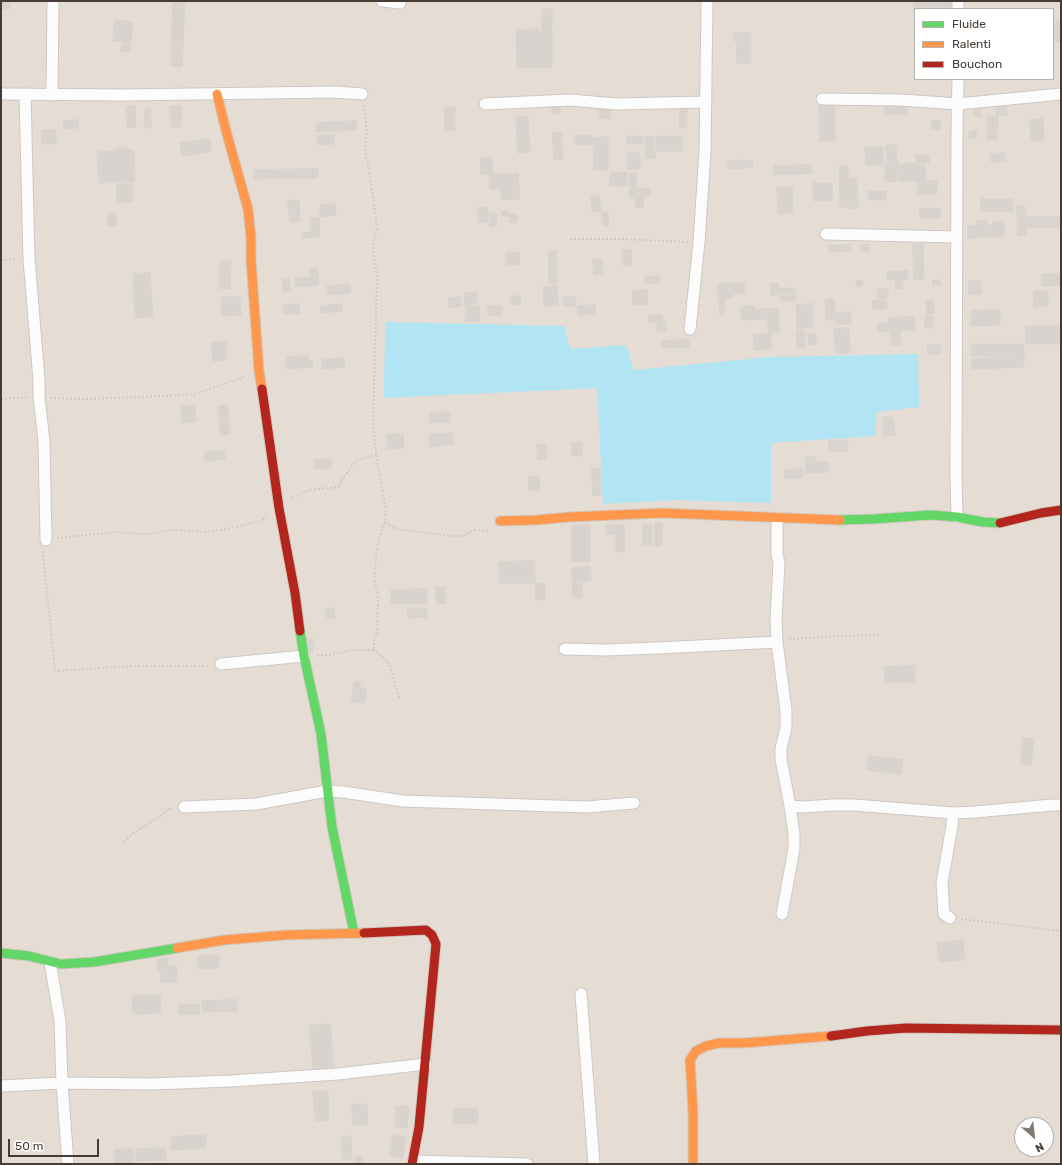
<!DOCTYPE html>
<style>
body{margin:0}
#map{position:relative;width:1062px;height:1165px;overflow:hidden;background:#f0ece8;font-family:Rubik,sans-serif}
canvas{display:block}
.frame{position:absolute;inset:0;border:2px solid #473c33;pointer-events:none}
.legend{position:absolute;left:914px;top:8px;width:140px;height:72px;box-sizing:border-box;background:#fff;border:1px solid #b5b1ad;margin:0;padding:5px 7px;list-style:none;font-size:12px;color:#473c33}
.legend li{display:flex;align-items:center;gap:8px;height:20px}
.legend b{width:20px;border:1px solid #b5b1ad}
.north{position:absolute;left:1014px;top:1117px;width:40px;height:40px;box-sizing:border-box;background:#fff;border:1px solid #b5b1ad;border-radius:50%;rotate:152deg;font-size:11px;font-weight:700;line-height:16px;text-align:center;color:#473c33}
.north::after{content:'';display:block;margin:auto;width:14px;height:18px;background:#827a72;clip-path:polygon(50% 0,100% 100%,50% 72%,0 100%)}
.scale{position:absolute;left:8px;top:1139px;width:91px;height:18px;box-sizing:border-box;border:2px solid #473c33;border-top:0;padding-left:5px;font-size:12px;line-height:14px;white-space:nowrap;color:#473c33;-webkit-text-stroke:3px #fff;paint-order:stroke}
</style>
<div id="map">
<canvas width="1062" height="1165"></canvas>
<div class="frame"></div>
<ul class="legend">
<li><b style="height:5px;background:#63d668"></b>Fluide</li>
<li><b style="height:5px;background:#ff974d"></b>Ralenti</li>
<li><b style="height:5px;background:#b3261e"></b>Bouchon</li>
</ul>
<div class="north">N</div>
<div class="scale">50 m</div>
</div>
<script>
const g = document.querySelector('canvas').getContext('2d');
g.lineJoin = 'round';
function fill(path, color) { g.fillStyle = color; g.fill(path, 'evenodd'); }
function stroke(path, color, width, dash) { g.strokeStyle = color; g.lineWidth = width; g.lineCap = dash ? 'butt' : 'round'; g.setLineDash(dash || []); g.stroke(path); }
fill(new Path2D(`
 M1,1H1061V1164H1ZM915,9H1053V79H915ZM1022,1125H1046V1149H1022Z`), '#e5ddd4');
fill(new Path2D(`
 M385,322L564,326L570,349L626,345L634,370L770,357L918,354L919,407L877,412L875,436L771,443V503L676,500L603,504L597,388L384,398Z`), '#b2e5f4');
const building = new Path2D(`
 M1,1H10V9H1Z
 M173,1H185L182,67L171,66Z
 M914,1H951V9H915V23Z
 M552,9V31L542,32V10Z
 M115,20L133,22L131,43L113,41Z
 M1056,21L1061,22V42L1054,41Z
 M539,29V33L552,32V68H517L516,30Z
 M734,33H751V41H734Z
 M737,42H751V63H737Z
 M122,44L131,45L130,52H121Z
 M819,101H834L835,141H820Z
 M997,103H1006L1007,115L997,116Z
 M610,105L611,118L600,119L599,106Z
 M135,106L136,127L127,128L126,107Z
 M170,106H181L182,127H171Z
 M552,106H560L561,113L553,114Z
 M907,106V114L885,115L884,107Z
 M445,107H455V130H445Z
 M680,107H687V128H680Z
 M975,108L981,109V117L974,116Z
 M150,109L152,128H145L144,110Z
 M516,116H528L530,152L518,153Z
 M988,116H998L997,139H987Z
 M1043,119L1044,140L1031,141L1030,120Z
 M78,120V128L64,129L63,121Z
 M932,120H940V129H932Z
 M356,121L357,130L317,132V123Z
 M42,130H56V144H42Z
 M976,131L977,138H969V132Z
 M561,132L563,159L554,160L552,133Z
 M334,135V144L318,145L317,136Z
 M592,135V144L575,145L574,136Z
 M627,136H643V144H627Z
 M657,136H682V151H657Z
 M608,137V170H594L593,138Z
 M646,137H655V158H646Z
 M210,139L211,152L182,156L180,143Z
 M886,145H896L897,162H887Z
 M883,147V165H866L865,148Z
 M128,148V150H134L135,182L99,183L97,152L114,151V149Z
 M628,152L640,153V169H627Z
 M1005,153L1006,161L991,162L990,154Z
 M916,155H929V163H916Z
 M492,157L493,174H481L480,158Z
 M742,160L743,168L727,169V162Z
 M752,160L753,167L744,168L743,162Z
 M898,163V181L885,182V164Z
 M909,163H914V165H925L926,180L900,182L899,165Z
 M812,165V173L774,175V166Z
 M848,166L849,207H840L839,167Z
 M318,169V178L254,179V170Z
 M610,172H627V186H610Z
 M630,173H637L636,188H630Z
 M499,174L500,188L490,189L489,175Z
 M518,174L520,199L502,200L500,175Z
 M857,178L858,208L850,209L849,179Z
 M937,181V194H918V182Z
 M813,183H832V201H814Z
 M117,184H133V202H117Z
 M792,187L793,213L778,214L777,188Z
 M649,188L650,197H643L644,207L636,208L635,198H630L629,190Z
 M868,191H886V200H869Z
 M599,196L601,211L592,212L591,197Z
 M981,199H1013V211H981Z
 M288,200H299L300,221L290,222Z
 M336,204V215L320,217V205Z
 M1017,206H1025L1026,235L1018,236Z
 M487,207L488,222L479,223L478,208Z
 M920,208H940V218H920Z
 M502,211L510,212V217L502,216Z
 M602,212H608L609,226H603Z
 M108,213H116V225L108,226Z
 M496,213L497,226L490,227L489,214Z
 M511,214L518,215L517,223H510Z
 M1026,217H1061V227H1026Z
 M310,218H319L320,237L302,238V233L311,232Z
 M987,220V225H993V222L1004,221V236L968,238L967,226H977V221Z
 M861,244H869V251H861Z
 M913,244H923L924,279H914Z
 M829,245H835V252H829Z
 M836,245H851V251L836,252Z
 M622,250H631L632,265L624,266Z
 M549,251H557V283H549Z
 M506,252H519L520,264L507,265Z
 M593,259H602V274L594,275Z
 M220,261H231L230,289L219,288Z
 M310,269H318L319,285L295,287V278L311,277Z
 M908,271V279L903,280V288L895,289V280H887V272Z
 M150,273L153,317L135,318L133,274Z
 M1042,274H1061V285L1042,286Z
 M645,276H660L659,283H645Z
 M283,279H289L290,290L283,291Z
 M857,280L863,281L862,287L856,286Z
 M933,280H941V285L933,286Z
 M969,281H982L981,294H969Z
 M744,283L745,293L733,294V298L724,299V284Z
 M771,283H778L779,295L771,296Z
 M350,284L351,293L328,295L327,286Z
 M718,284H723L725,314L720,315Z
 M557,286L558,305L544,306L543,287Z
 M779,288H795V293H779Z
 M878,289H888V298H878Z
 M647,290L648,305H633L632,291Z
 M1034,291H1048V306L1034,307Z
 M465,293H477V304L465,305Z
 M781,295H796V300L781,301Z
 M520,296L521,304L511,305L510,297Z
 M222,297H240L241,315L222,316Z
 M461,297L462,306L449,308L448,298Z
 M563,297H576V306H563Z
 M834,299L835,320H826L825,300Z
 M886,300L887,308L873,310L872,301Z
 M927,300H934V313L927,314Z
 M299,304L300,313L284,314L283,305Z
 M342,304V311L321,313L320,306Z
 M813,304V327L797,328L796,305Z
 M595,305L596,314L578,315L577,306Z
 M467,306L480,307L479,322L466,321Z
 M488,306H502V315H488Z
 M741,306H754V309H778L779,333H768V319L742,320Z
 M1000,310V325L971,326V311Z
 M851,312V324H836V313Z
 M649,315H662V322H649Z
 M925,316H932L933,328H925Z
 M914,317L915,330L888,331V318Z
 M666,322V331H657V323Z
 M878,323H887V332H878Z
 M1026,326H1061V344H1026Z
 M849,328L850,353H835L834,329Z
 M797,330H804L805,348H797Z
 M900,331L901,345H891L890,332Z
 M754,334H771V349L754,350Z
 M808,334H816V345H809Z
 M689,340V348H662V341Z
 M212,342H226V360L213,361Z
 M971,344H1024V356H972Z
 M928,345H941V354L928,355Z
 M308,356L309,361L312,360L313,367L286,369L285,362H287V357Z
 M1024,357V367L972,369V359Z
 M344,358L345,367L322,369V360Z
 M228,405L230,434L220,435L218,406Z
 M195,406L196,422L182,423L181,407Z
 M449,412L450,422L430,423V414Z
 M883,417H893L895,435L884,436Z
 M453,433L454,444L430,447L429,435Z
 M403,434L404,448L387,449V435Z
 M829,441H848V451H829Z
 M572,442H582V456H572Z
 M537,444H546V459L538,460Z
 M224,451L225,459L205,461V452Z
 M806,457H816V462H829V472L806,473Z
 M331,459V468L315,469L314,460Z
 M592,468H600L601,495L593,496Z
 M802,469V478H785V470Z
 M529,476H539L540,490L529,491Z
 M655,523H662V546H655Z
 M643,524H652V545H643Z
 M590,525V562H572V526Z
 M607,525H624L625,552H616V534L607,535Z
 M535,561V583H499V562Z
 M591,567V581L572,582V568Z
 M536,583H545V600H536Z
 M582,583V598H573L572,584Z
 M445,587L446,603L437,604L435,588Z
 M427,589V604H391V590Z
 M334,608L335,618H327L326,609Z
 M408,609H427V617L408,618Z
 M307,639H314L313,652H306Z
 M915,666V682L885,683L884,667Z
 M354,681L360,682V688H366L365,703L352,702Z
 M1023,738L1034,739L1031,765L1021,764Z
 M869,756L903,759L901,774L867,770Z
 M963,940L965,960L939,962L937,943Z
 M219,955V968L198,969V956Z
 M158,958H168V966H177V982H161V972H158Z
 M160,995L161,1013L133,1014L132,996Z
 M237,1000V1011L202,1012V1001Z
 M179,1004H199L200,1014H180Z
 M330,1024L334,1067L313,1069L309,1026Z
 M328,1091L329,1121H315L313,1092Z
 M352,1104H367L368,1124L353,1125Z
 M396,1106H409L407,1128H395Z
 M454,1108H478V1124H453Z
 M206,1135V1148L171,1150V1137Z
 M393,1135L406,1137L403,1158L390,1156Z
 M342,1136H351L352,1159H343Z
 M165,1148L166,1160L136,1161V1149Z
 M133,1149L134,1164H115L114,1150Z
 M362,1156V1164H354V1157Z`);
fill(building, '#d8d3cf');
stroke(building, '#d9d3cd', 1);
const street = new Path2D(`
 M382,1L400,3
 M958,1V9
 M1,94L124,95L335,92L362,94
 M25,94L29,259L39,380V397L44,441L46,540
 M52,95L53,1
 M822,99L901,100L958,104L1061,94
 M485,104L570,100L616,104L706,102
 M826,234L957,237
 M690,329L699,242L705,152L707,1
 M957,517L956,476L957,131L958,79
 M777,518V553L779,564L776,620L777,642L786,711V728L781,748V759L790,806L794,834V849L782,914
 M565,649L606,650L658,648L777,642
 M221,664L304,656
 M790,806L804,807L832,805H854L953,813L975,812L1052,805H1061
 M184,807L256,804L327,791L343,792L403,801L587,807L634,803
 M950,918L944,914L942,883L952,826L953,813
 M50,962L60,1021L62,1083L68,1164
 M581,994L594,1164
 M1,1086L62,1083L152,1084L231,1081L338,1074L426,1064
 M413,1161L527,1164`);
const fast = new Path2D(`
 M840,520L873,519L930,515L957,517L983,522L1000,523
 M300,631L304,656L321,734L332,827L354,933
 M1,953L29,956L61,964L94,962L177,948`);
const slow = new Path2D(`
 M217,94L228,138L248,209L251,237V260L259,371L262,389
 M500,521L537,520L569,517L662,513L840,520
 M177,948L224,940L286,935L364,933
 M693,1164V1112L690,1060L696,1051L706,1046L719,1043H744L831,1036`);
const jam = new Path2D(`
 M262,389L279,508L295,593L300,631
 M1000,523L1041,513L1061,510
 M364,933L426,930L432,935L436,944L419,1127L412,1164
 M831,1036L867,1031L906,1028L1061,1030`);
stroke(street, '#cdc8c4', 13);
stroke(fast, '#d1c9bf', 11);
stroke(slow, '#d1c9bf', 11);
stroke(jam, '#d1c9bf', 11);
stroke(new Path2D(`
 M364,105L367,131L365,148L375,209L377,229L373,242L374,259L377,276L373,426L378,467L386,510L385,523L379,537L377,548L374,578L378,596L377,633L374,642V650
 M570,239H621L688,242
 M1,260L17,259
 M50,398L86,399L166,396L195,394L246,376
 M1,399L28,397
 M292,498L309,490L339,487L343,478L356,461L377,454
 M385,523L398,529L450,536H462L475,530L487,531L490,530
 M57,538L115,532L145,534L174,530L207,532L227,529L261,521L267,516
 M44,551L43,555L55,671L133,666H210
 M789,639L837,636L879,635
 M317,655H329L350,650H374L384,657L389,664L400,699
 M124,842L136,831L159,817L167,810L173,808
 M961,919L1061,931`), '#cecac6', 2, [2, 2]);
stroke(street, '#fdfcfc', 11);
stroke(fast, '#63d668', 9);
stroke(slow, '#ff974d', 9);
stroke(jam, '#b3261e', 9);
</script>
